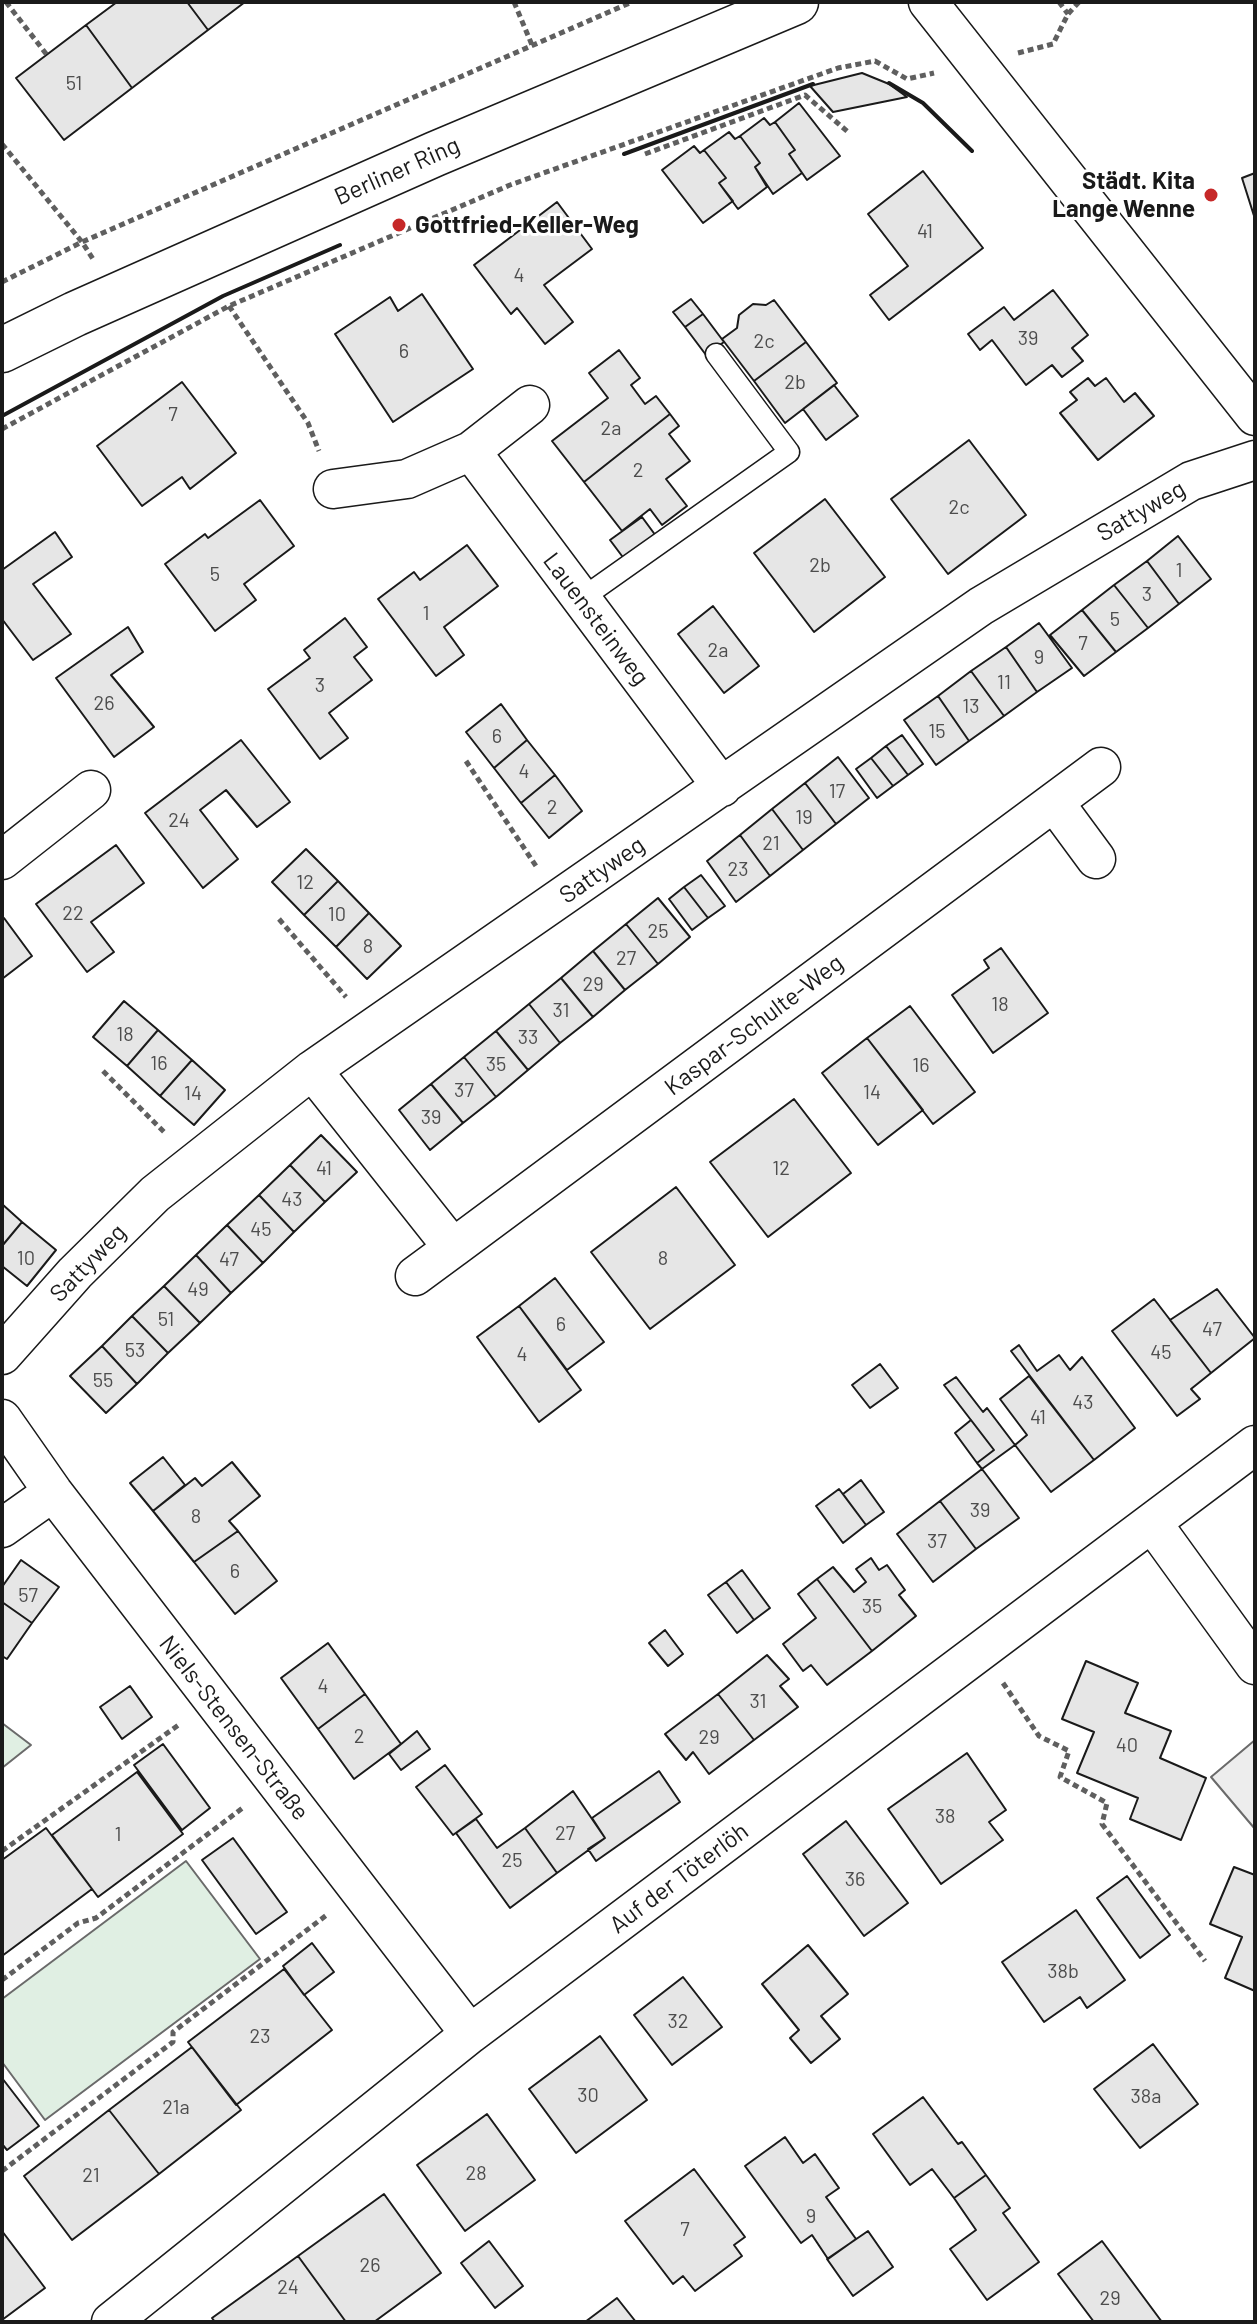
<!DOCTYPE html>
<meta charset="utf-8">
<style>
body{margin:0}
#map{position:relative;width:1257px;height:2324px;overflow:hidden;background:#fff;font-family:Barlow,sans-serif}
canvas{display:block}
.frame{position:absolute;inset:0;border:4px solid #1a1a1a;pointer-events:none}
</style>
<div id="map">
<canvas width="1257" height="2324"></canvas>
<div class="frame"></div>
</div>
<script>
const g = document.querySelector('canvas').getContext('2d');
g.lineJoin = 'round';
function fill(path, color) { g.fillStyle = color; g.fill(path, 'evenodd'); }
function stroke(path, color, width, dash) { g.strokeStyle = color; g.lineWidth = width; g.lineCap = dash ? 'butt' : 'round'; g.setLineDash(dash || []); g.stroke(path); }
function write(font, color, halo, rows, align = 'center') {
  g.font = font + ' Barlow,sans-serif'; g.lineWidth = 6; g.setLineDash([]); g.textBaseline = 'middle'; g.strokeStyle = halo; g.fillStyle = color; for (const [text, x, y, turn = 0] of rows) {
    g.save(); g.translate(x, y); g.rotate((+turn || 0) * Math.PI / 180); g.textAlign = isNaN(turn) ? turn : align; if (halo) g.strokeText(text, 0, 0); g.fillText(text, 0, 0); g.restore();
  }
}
const green = new Path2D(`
 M2,1723L31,1745L2,1768Z
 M186,1861L260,1959L45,2120L2,2062V1999Z`);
fill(green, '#e0efe3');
stroke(green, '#6a6a6a', 2);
const parking = new Path2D(`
 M1255,1740V1829L1211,1777Z`);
fill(parking, '#ededed');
stroke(parking, '#6a6a6a', 2);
const building = new Path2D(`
 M117,2H187L208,30L132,88L86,25Z
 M187,2H245L208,30Z
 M86,25L132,88L64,140L16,78Z
 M862,73L889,84L907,97L833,112L810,86Z
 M799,103L840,156L807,180L789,154L795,150L775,122Z
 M764,118L770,125L775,122L795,150L789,154L802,173L773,194L755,167L760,163L740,136Z
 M729,132L735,139L740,136L760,163L755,167L767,187L738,209L719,183L726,178L704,150Z
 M694,146L700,153L704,150L726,178L719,183L733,201L703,223L662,170Z
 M923,171L983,248L889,320L870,295L908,266L868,214Z
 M1255,173V219L1242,178Z
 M557,202L592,249L544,285L573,322L545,344L517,308L511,314L474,265Z
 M1053,290L1088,335L1072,348L1083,361L1062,377L1052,365L1026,385L992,340L980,350L968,334L1004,307L1014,320Z
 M422,294L473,369L393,422L335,334L390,297L398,311Z
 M691,299L703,314L685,327L673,312Z
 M774,300L806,342L754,381L722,339L737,328L739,315L753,304L766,305Z
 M703,314L724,342L706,355L685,327Z
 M806,342L837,383L785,423L754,381Z
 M619,350L640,378L631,385L645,404L656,396L670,414L584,482L552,441L608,398L589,373Z
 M1088,378L1095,386L1106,378L1124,402L1135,393L1154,416L1098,460L1060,413L1077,400L1070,392Z
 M182,382L236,453L190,489L182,477L142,506L97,446Z
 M834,385L858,416L826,440L803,409Z
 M670,414L679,426L669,434L690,461L666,479L687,506L662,525L650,509L622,531L584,482Z
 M969,440L1026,515L948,574L891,499Z
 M825,499L885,577L814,632L754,553Z
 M260,500L294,546L244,584L256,600L215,631L165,564L205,534L208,538Z
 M642,517L656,536L625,560L610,540Z
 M55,532L72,557L33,584L71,634L33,660L2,619V570Z
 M1178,536L1211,579L1179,604L1147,561Z
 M467,545L498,586L444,627L464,655L436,676L378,599L414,572L420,580Z
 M1147,561L1179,604L1148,628L1114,585Z
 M1114,585L1148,628L1116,652L1082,610Z
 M713,606L759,666L724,693L678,634Z
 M1082,610L1116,652L1084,676L1050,635Z
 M345,618L367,647L354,657L372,680L329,713L348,738L320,759L268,689L310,658L304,650Z
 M1039,623L1072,668L1037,692L1006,647Z
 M128,627L143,652L111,675L154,727L114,757L56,678Z
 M1006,647L1037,692L1004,716L971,671Z
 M971,671L1004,716L969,741L938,696Z
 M938,696L969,741L936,765L904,720Z
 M501,704L527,740L494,768L466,732Z
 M902,735L923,764L908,775L886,746Z
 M241,740L290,802L257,827L226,790L200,810L238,859L203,888L145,813Z
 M527,740L555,775L521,803L494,768Z
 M886,746L908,775L893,786L871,758Z
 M838,757L869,798L836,824L805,783Z
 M871,758L893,786L877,798L856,769Z
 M555,775L582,811L549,838L521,803Z
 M805,783L836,824L803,850L772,809Z
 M772,809L803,850L770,876L740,835Z
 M740,835L770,876L736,902L707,861Z
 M116,845L144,883L91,922L114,952L87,972L36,904Z
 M306,849L338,881L304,915L272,882Z
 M701,875L725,906L708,918L684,887Z
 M338,881L369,913L336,947L304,915Z
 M684,887L708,918L692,930L669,899Z
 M658,898L690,937L658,964L626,924Z
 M369,913L401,946L367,979L336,947Z
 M4,918L32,956L2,979V919Z
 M626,924L658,964L625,990L593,951Z
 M1001,948L1048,1013L993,1053L952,995L989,968L984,960Z
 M593,951L625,990L593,1017L561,978Z
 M561,978L593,1017L560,1043L529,1004Z
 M124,1001L158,1030L127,1066L93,1037Z
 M529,1004L560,1043L528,1070L496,1031Z
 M910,1006L975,1092L933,1124L867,1038Z
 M158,1030L192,1060L160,1096L127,1066Z
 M496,1031L528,1070L496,1097L464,1057Z
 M867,1038L923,1110L878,1145L822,1073Z
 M464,1057L496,1097L463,1123L431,1084Z
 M192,1060L225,1090L194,1125L160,1096Z
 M431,1084L463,1123L430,1150L399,1110Z
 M794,1099L851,1173L768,1237L710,1162Z
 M321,1135L357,1172L325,1202L290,1165Z
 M290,1165L325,1202L294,1232L259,1195Z
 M676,1187L735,1265L650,1329L591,1252Z
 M259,1195L294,1232L263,1263L227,1225Z
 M2,1204L22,1222L2,1246Z
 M22,1222L56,1250L27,1286L2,1266V1246Z
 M227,1225L263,1263L231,1293L196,1255Z
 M196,1255L231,1293L200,1323L164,1286Z
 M555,1278L604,1342L567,1370L519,1306Z
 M164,1286L200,1323L168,1353L132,1316Z
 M1217,1289L1255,1338L1211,1373L1170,1320Z
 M1154,1299L1211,1373L1191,1389L1200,1399L1177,1416L1112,1331Z
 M519,1306L581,1390L539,1422L477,1337Z
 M132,1316L168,1353L137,1384L102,1346Z
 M1019,1345L1037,1371L1059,1355L1070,1370L1082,1357L1135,1428L1094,1460L1011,1351Z
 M102,1346L137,1384L106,1413L70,1376Z
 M880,1364L898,1388L870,1408L852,1385Z
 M1029,1376L1094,1460L1051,1492L1015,1445L1027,1435L1000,1399Z
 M956,1377L983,1412L987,1408L1015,1445L982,1469L977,1463L994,1450L944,1385Z
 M971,1420L994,1450L977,1463L955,1433Z
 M163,1457L185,1485L153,1511L130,1483Z
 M232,1462L260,1496L229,1521L238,1531L194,1562L153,1511L195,1478L202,1486Z
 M982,1469L1019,1518L976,1549L940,1501Z
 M861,1480L884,1512L866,1525L843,1494Z
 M839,1489L866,1525L843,1543L816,1506Z
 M940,1501L976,1549L933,1582L897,1534Z
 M238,1531L277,1581L235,1614L194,1562Z
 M871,1558L879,1570L887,1565L905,1590L899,1595L916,1616L872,1651L817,1579L833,1567L854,1592L866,1582L856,1569Z
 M21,1560L59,1587L32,1623L2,1602V1587Z
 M742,1570L770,1608L754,1620L726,1582Z
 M817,1579L872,1651L827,1685L811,1665L803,1671L783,1644L816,1618L798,1594Z
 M726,1582L754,1620L737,1633L708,1595Z
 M2,1602L32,1623L7,1659L2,1656Z
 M665,1630L683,1654L668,1666L649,1643Z
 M328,1643L365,1694L318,1729L281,1678Z
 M767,1655L789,1679L780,1686L798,1707L754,1740L718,1694Z
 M1086,1661L1138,1683L1125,1713L1171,1731L1160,1758L1206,1778L1181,1840L1130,1819L1138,1798L1077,1773L1094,1732L1062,1719Z
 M130,1686L152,1717L122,1739L100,1707Z
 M365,1694L401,1744L354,1779L318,1729Z
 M718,1694L754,1740L709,1774L693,1752L686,1760L665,1734Z
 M417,1731L430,1749L401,1770L389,1754Z
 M163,1744L210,1808L182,1830L134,1765Z
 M967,1753L1006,1810L989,1822L1003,1840L941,1884L888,1809Z
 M445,1765L482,1814L453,1835L416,1787Z
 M659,1771L680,1802L596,1861L588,1849L605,1838L592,1818Z
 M137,1772L183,1834L98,1897L52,1835Z
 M573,1791L605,1838L557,1873L525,1828Z
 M476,1819L497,1848L525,1828L557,1873L510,1908L456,1833Z
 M846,1821L908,1903L864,1936L803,1854Z
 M46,1828L92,1889L2,1956V1860Z
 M233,1838L287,1912L256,1934L202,1860Z
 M1234,1867L1255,1875V1991L1225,1978L1242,1937L1210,1924Z
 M1127,1876L1170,1935L1140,1958L1097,1898Z
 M1076,1910L1125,1980L1087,2008L1080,1997L1044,2022L1002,1962Z
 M312,1943L334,1972L304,1995L283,1966Z
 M808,1945L848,1994L821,2016L840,2039L811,2063L790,2038L799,2030L762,1984Z
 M284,1969L332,2030L236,2105L188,2042Z
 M683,1977L722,2027L672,2065L634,2015Z
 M600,2036L647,2100L576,2153L529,2089Z
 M1153,2044L1198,2104L1140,2148L1094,2089Z
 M192,2047L241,2110L159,2174L109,2110Z
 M2,2078L39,2126L7,2150L2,2144Z
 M923,2097L958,2144L962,2142L986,2175L954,2198L932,2169L910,2185L873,2134Z
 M109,2110L159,2174L72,2240L24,2176Z
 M487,2114L535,2180L465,2231L417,2165Z
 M785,2137L803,2163L815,2154L839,2188L826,2197L856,2239L828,2259L812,2235L801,2243L745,2166Z
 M694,2169L745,2237L734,2245L742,2256L695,2291L683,2276L673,2284L625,2221Z
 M986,2175L1010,2208L1003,2213L1039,2262L987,2300L950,2249L976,2230L954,2198Z
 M384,2194L441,2273L374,2322H346L298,2256Z
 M2,2231L45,2288L2,2320Z
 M868,2231L893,2267L853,2296L827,2259Z
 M489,2241L523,2286L495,2308L461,2263Z
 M1102,2241L1162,2322H1094L1058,2274Z
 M298,2256L346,2322H215L212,2318Z
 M617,2298L636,2322H585Z`);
fill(building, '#e6e6e6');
stroke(building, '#1a1a1a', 2);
const service = new Path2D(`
 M581,599L789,452L716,354`);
const minor = new Path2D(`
 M928,2L1255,416
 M471,451L530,405
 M333,489L407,479L471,451L722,787
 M1054,802L1096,859
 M2,860L91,790
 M312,1070L453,1248L1101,767
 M415,1276L453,1248
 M2,1355L75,1273L155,1194L312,1070L981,606L1191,481L1255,460
 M2,1419L53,1492L470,2034
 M1153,1524L1255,1665
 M2,1528L53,1492
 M111,2322L470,2034L1255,1445`);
const secondary = new Path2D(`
 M2,350L75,314L435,154L796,2`);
stroke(service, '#1a1a1a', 23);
stroke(minor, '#1a1a1a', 41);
stroke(secondary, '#1a1a1a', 47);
stroke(new Path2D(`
 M6,2L47,55
 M514,2L532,45
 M1059,2L1068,14
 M1018,53L1053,44L1068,14L1079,2
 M2,144L82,242L93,259
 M645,154L805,95L848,132
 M2,282L82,242L632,2
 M229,306L308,423L319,451
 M2,429L229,306L510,185L838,68L875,61L907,79L934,73
 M466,761L536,866
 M279,919L346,997
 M103,1071L166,1134
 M1003,1683L1039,1736L1069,1751L1060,1777L1107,1803L1102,1824L1205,1961
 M2,1851L180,1724
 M2,1980L78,1923L96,1918L244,1807
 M2,2171L173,2042V2032L328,1914`), '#5f5f5f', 5, [6, 4]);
stroke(service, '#fff', 20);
stroke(minor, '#fff', 38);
stroke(secondary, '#fff', 44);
stroke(new Path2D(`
 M889,83L923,103L972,151
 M624,154L813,84
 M2,416L223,296L340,245`), '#1a1a1a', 4);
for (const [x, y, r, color] of [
 [1211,195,8,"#c62828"],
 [399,225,8,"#c62828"]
]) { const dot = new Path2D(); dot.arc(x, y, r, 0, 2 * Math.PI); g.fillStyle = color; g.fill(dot); stroke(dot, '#fff', 3); }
write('20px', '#4d4d4d', null, [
 ["51",74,83],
 ["41",925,231],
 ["4",519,275],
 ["39",1028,338],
 ["2c",764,341],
 ["6",404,351],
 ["2b",795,382],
 ["7",173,414],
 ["2a",611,428],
 ["2",638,470],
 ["2c",959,507],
 ["2b",820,565],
 ["1",1179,570],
 ["5",215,574],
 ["3",1147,594],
 ["1",426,613],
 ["5",1115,619],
 ["7",1083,643],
 ["2a",718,650],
 ["9",1039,657],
 ["11",1004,682],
 ["3",320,685],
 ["26",104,703],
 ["13",971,706],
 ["15",937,731],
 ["6",497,736],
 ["4",524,771],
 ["17",837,791],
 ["2",552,807],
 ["19",804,817],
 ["24",179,820],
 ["21",771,843],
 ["23",738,869],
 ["12",305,882],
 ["22",73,913],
 ["10",337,914],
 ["25",658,931],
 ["8",368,946],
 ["27",626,958],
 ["29",593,984],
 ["18",1000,1004],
 ["31",561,1010],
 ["18",125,1034],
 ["33",528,1037],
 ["16",159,1063],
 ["35",496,1064],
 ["16",921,1065],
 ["37",464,1090],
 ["14",872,1092],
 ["14",193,1093],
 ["39",431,1117],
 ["41",324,1168],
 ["12",781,1168],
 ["43",292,1199],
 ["45",261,1229],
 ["10",26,1258],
 ["8",663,1258],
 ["47",229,1259],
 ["49",198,1289],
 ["51",166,1319],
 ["6",561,1324],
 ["47",1212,1329],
 ["53",135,1350],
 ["45",1161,1352],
 ["4",522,1354],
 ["55",103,1380],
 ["43",1083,1402],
 ["41",1038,1417],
 ["39",980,1510],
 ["8",196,1516],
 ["37",937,1541],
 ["6",235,1571],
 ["57",28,1595],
 ["35",872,1606],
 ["4",323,1686],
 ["31",758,1701],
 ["2",359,1736],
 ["29",709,1737],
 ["40",1127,1745],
 ["38",945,1816],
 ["27",565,1833],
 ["1",118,1834],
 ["25",512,1860],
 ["36",855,1879],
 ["38b",1063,1971],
 ["32",678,2021],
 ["23",260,2036],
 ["30",588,2095],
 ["38a",1146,2096],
 ["21a",176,2107],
 ["28",476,2173],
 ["21",91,2175],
 ["9",811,2216],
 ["7",685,2229],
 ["26",370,2265],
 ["24",288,2287],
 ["29",1110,2298]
]);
write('24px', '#1a1a1a', '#fff', [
 ["Berliner Ring",397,171,-24],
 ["Sattyweg",1141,511,-30],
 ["Lauensteinweg",596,619,53],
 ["Sattyweg",602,870,-35],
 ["Kaspar-Schulte-Weg",754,1025,-37],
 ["Sattyweg",88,1263,-46],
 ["Niels-Stensen-Straße",234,1728,52],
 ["Auf der Töterlöh",679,1878,-37]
]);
write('bold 24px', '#1a1a1a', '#fff', [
 ["Städt. Kita",1195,181],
 ["Lange Wenne",1195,209],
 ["Gottfried-Keller-Weg",415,225,"left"]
], 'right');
</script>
